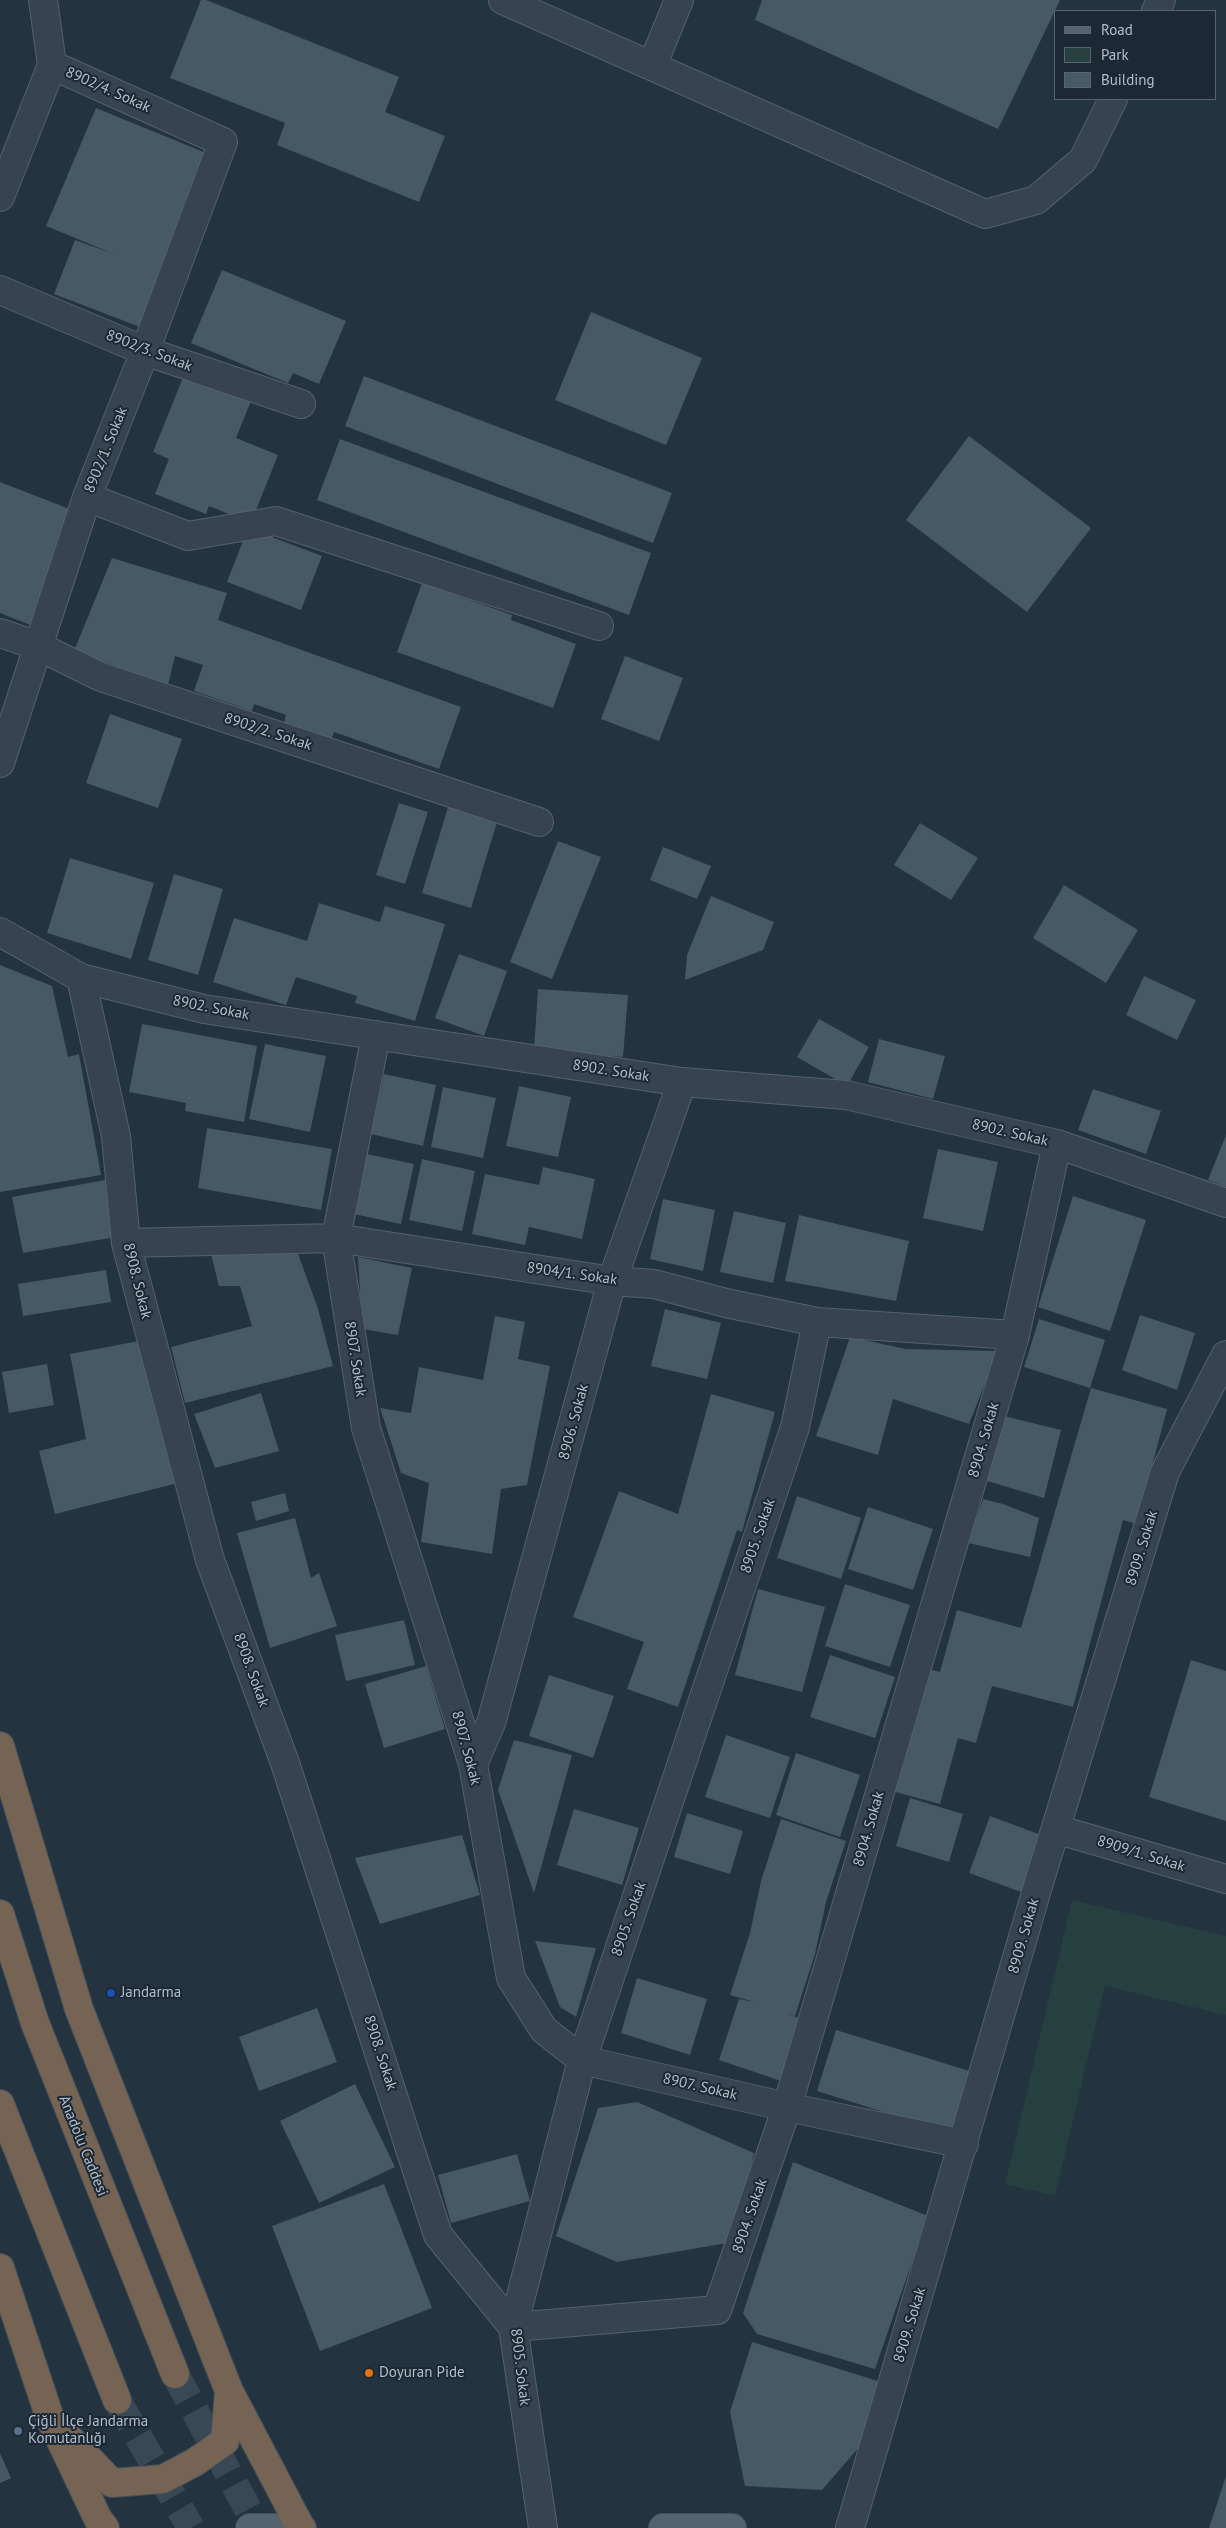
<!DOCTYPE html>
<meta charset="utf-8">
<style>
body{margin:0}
#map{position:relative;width:1226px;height:2528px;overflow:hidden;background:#23333f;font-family:"PT Sans",sans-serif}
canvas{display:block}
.legend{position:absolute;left:1054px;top:10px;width:162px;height:90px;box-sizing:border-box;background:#1c2934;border:1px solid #586570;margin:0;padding:6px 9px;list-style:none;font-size:15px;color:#b3bfca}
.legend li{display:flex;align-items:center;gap:10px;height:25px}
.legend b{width:25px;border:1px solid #586570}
</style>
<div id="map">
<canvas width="1226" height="2528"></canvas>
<ul class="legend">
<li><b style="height:6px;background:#55636f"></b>Road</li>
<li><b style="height:14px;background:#25403f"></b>Park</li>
<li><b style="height:14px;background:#475965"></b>Building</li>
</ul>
</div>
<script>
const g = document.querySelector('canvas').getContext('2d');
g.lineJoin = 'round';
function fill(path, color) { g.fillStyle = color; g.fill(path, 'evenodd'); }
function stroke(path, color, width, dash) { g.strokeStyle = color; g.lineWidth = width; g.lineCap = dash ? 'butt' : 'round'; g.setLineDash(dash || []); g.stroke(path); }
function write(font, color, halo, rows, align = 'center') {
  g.font = font + ' "PT Sans",sans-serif'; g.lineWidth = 4; g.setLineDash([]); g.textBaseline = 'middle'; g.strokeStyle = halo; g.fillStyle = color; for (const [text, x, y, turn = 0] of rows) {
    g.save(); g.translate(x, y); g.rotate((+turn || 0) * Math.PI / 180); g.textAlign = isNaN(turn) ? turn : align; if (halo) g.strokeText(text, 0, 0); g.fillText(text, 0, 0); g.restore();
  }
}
fill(new Path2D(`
 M1072,1900L1226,1936V2015L1105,1986L1055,2196L1005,2184Z`), '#25403f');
fill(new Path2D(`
 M201,0H206L399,77L385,112L445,136L419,202L277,145L285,123L170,78Z
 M762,0H1060L998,129L755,20Z
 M96,108L211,155L140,327L54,294L75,240L114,254L46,226Z
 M222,270L346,321L319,384L293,373L288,383L191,343Z
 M591,312L702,358L666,445L555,400Z
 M184,375L251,401L236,438L278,455L251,523L209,506L206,514L155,494L169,459L153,452Z
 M364,376L672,493L653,543L345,426Z
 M969,436L1091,528L1027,612L906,520Z
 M340,439L651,553L629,615L317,500Z
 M0,482L72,510L33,626L0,613Z
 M248,528L322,556L301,610L227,582Z
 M112,558L227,593L218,620L461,707L439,769L334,732L331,740L284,723L286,715L254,704L252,711L194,691L203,665L175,656L168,685L74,651Z
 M422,583L512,615L511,620L576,644L553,708L397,652Z
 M625,656L683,678L659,741L601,719Z
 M110,714L182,739L158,808L86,783Z
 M399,803L428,812L405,884L376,875Z
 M448,807L497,822L471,908L422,893Z
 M920,823L978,858L951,900L894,865Z
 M558,841L601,857L552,979L510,962Z
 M663,847L711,866L697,899L650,880Z
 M70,858L154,883L131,959L47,933Z
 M174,874L223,889L198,975L148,960Z
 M1064,885L1138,930L1106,983L1033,938Z
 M711,896L774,922L763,950L685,980L687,955Z
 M319,903L380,922L385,906L445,924L415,1021L355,1003L357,996L296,977L286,1005L213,982L234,918L307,941Z
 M459,954L507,971L484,1036L435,1018Z
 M0,965L52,986L68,1057L79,1054L101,1175L0,1192Z
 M1144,976L1196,1000L1177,1040L1126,1015Z
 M538,989L628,995L623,1057L534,1050Z
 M819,1019L869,1047L847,1086L797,1057Z
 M142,1024L257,1046L244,1122L185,1111L186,1103L129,1092Z
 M879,1039L945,1056L933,1099L868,1082Z
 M265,1044L326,1056L310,1132L249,1119Z
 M384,1074L436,1085L423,1146L371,1134Z
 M519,1086L571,1097L558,1157L506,1146Z
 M443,1087L496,1098L483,1158L431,1147Z
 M1093,1089L1161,1111L1146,1154L1078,1130Z
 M207,1128L332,1149L321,1210L198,1188Z
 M1226,1135V1187L1208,1180Z
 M938,1149L998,1162L983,1231L923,1218Z
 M362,1153L414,1164L401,1224L349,1213Z
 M422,1159L475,1171L462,1231L409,1220Z
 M543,1167L595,1179L582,1239L529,1227L525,1245L472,1234L485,1174L539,1185Z
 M105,1180L116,1237L23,1253L12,1197Z
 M1073,1196L1146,1220L1110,1331L1038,1307Z
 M663,1199L715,1210L703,1271L650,1259Z
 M734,1211L786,1223L773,1283L720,1272Z
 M799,1215L909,1241L896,1301L785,1281Z
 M296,1248L318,1309L333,1366L185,1403L171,1347L252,1326L240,1286H219L211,1254Z
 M358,1257L412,1268L398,1335L362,1329Z
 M106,1270L111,1302L23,1316L18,1284Z
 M665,1309L721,1323L707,1379L651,1366Z
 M1140,1315L1195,1333L1177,1390L1122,1370Z
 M495,1316L525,1322L518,1359L550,1366L527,1485L501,1489L492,1554L421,1542L429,1483L401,1473L380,1408L411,1413L419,1367L483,1380Z
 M1039,1319L1105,1340L1090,1388L1024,1367Z
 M850,1337L906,1349L998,1351L969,1424L893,1399L878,1455L816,1436Z
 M144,1340L159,1422L170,1419L186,1481L55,1514L39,1451L86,1439L70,1354Z
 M47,1364L54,1405L9,1413L2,1372Z
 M1091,1388L1167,1409L1137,1524L1123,1520L1073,1707L992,1686L976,1743L958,1738L940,1804L888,1790L920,1667L940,1672L957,1610L1021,1628Z
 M261,1393L279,1451L215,1468L194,1414Z
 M711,1394L775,1412L742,1532L737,1530L678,1707L627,1689L644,1642L573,1617L619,1491L678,1514Z
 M1004,1416L1061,1430L1044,1498L984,1480Z
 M285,1493L289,1511L256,1521L251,1502Z
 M797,1496L861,1518L841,1579L777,1558Z
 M983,1499L1003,1504L1039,1518L1030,1557L968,1543Z
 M868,1507L933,1529L913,1590L848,1569Z
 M295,1518L311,1578L319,1573L337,1626L270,1648L237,1533Z
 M845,1584L910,1605L890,1667L825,1646Z
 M758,1589L825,1607L802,1692L735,1675Z
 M404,1620L415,1665L346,1681L335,1635Z
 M830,1655L895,1677L875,1738L810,1717Z
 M1191,1660L1226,1671V1821L1149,1797Z
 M426,1666L445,1729L384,1748L365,1684Z
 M549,1675L614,1696L593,1758L529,1736Z
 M726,1735L790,1757L770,1818L705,1797Z
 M514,1740L572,1755L534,1893L498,1790Z
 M796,1753L860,1775L840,1837L776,1815Z
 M910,1798L963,1814L949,1862L896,1846Z
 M574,1809L639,1828L622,1885L557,1865Z
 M687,1813L743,1831L730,1874L674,1857Z
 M990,1816L1044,1836L1024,1893L969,1873Z
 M781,1819L846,1841L826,1902L815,1954L795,2016L786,2013L804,2020L784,2082L719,2060L739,1999L754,2002L730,1995L750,1933L761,1881Z
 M462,1835L480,1895L380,1924L355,1858Z
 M535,1941L596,1948L576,2017L560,2007Z
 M637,1978L707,1999L690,2055L621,2033Z
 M317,2008L337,2062L259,2091L239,2037Z
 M836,2030L976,2073L957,2135L817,2091Z
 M355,2084L395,2167L319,2203L280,2121Z
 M637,2102L754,2153L733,2242L617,2262L556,2236L598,2108Z
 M517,2154L530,2201L451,2223L438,2175Z
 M793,2162L928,2216L875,2369L757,2334L743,2313Z
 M384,2184L432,2308L320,2351L272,2226Z
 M752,2342L881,2382L861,2445L822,2490L745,2486L730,2412Z
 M0,2453L11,2478L0,2483Z
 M1226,2477V2528H1209L1226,2476Z`), '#475965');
stroke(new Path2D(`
 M175,2374L258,2528
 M117,2400L191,2528`), '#394854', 28, [28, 14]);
const street = new Path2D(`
 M503,0L985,214L1036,200L1083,160L1113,99
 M1156,11L1161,0
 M652,66L679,0
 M0,197L52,65
 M0,290L145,351L301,404
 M87,497L188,536L276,521L599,626
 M0,633L38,646L101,677L539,822
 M0,763L87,497L145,351L223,142L52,65L43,0
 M0,932L81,978L204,1009L682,1082L846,1095L1057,1144L1226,1203
 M81,978L116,1136L126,1243L210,1560L285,1763L438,2235L513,2327
 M376,1035L336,1238L366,1428L473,1764L511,1978L544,2030L582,2060L787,2107L964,2144
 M126,1243L336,1238L612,1281L654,1284L726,1303L817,1322L1015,1335
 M473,1764L491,1723L612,1281L682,1082
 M1056,1829L1226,1879
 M513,2327L717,2310L787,2107L1015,1335L1057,1144
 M543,2528L513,2327L582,2060L795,1427L817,1322
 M850,2528L1038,1886L1165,1472L1226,1355`);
const primary = new Path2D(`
 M250,2528H302
 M663,2528H732`);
const highway = new Path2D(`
 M0,1746L79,2009L229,2391L301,2528
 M0,1914L35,2023L175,2374
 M0,2104L117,2400
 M0,2268L50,2418L98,2519L105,2528
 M67,2436L112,2483L163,2479L195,2462L225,2441L229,2391`);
stroke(street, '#55626d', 30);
stroke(primary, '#43505b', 30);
stroke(highway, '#424f5a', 30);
stroke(street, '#37444f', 28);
stroke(primary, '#55636f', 28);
stroke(highway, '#756354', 28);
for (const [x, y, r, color] of [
 [111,1993,5,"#1a4fb4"],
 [369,2373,5,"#e8710a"],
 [18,2431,5,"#5c6f8a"]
]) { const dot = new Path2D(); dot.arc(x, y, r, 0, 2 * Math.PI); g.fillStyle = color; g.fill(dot); stroke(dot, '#1c2934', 2); }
write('15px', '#b3bfca', '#1c2934', [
 ["8902/4. Sokak",108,90,24],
 ["8902/3. Sokak",149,351,21],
 ["8902/1. Sokak",106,450,-68],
 ["8902/2. Sokak",268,732,18],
 ["8902. Sokak",211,1008,11],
 ["8902. Sokak",611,1071,9],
 ["8902. Sokak",1010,1133,13],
 ["8904/1. Sokak",572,1274,8],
 ["8908. Sokak",137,1281,76],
 ["8907. Sokak",355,1359,81],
 ["8906. Sokak",574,1422,-75],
 ["8904. Sokak",984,1440,-74],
 ["8905. Sokak",758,1536,-71],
 ["8909. Sokak",1142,1548,-73],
 ["8908. Sokak",251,1670,70],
 ["8907. Sokak",466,1748,75],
 ["8904. Sokak",869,1829,-74],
 ["8909/1. Sokak",1141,1854,17],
 ["8905. Sokak",629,1919,-71],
 ["8909. Sokak",1024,1936,-74],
 ["8908. Sokak",380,2053,72],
 ["8907. Sokak",700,2087,13],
 ["Anadolu Caddesi",83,2146,68],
 ["8904. Sokak",750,2216,-71],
 ["8909. Sokak",910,2325,-73],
 ["8905. Sokak",520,2367,83]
]);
write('15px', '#b3bfca', '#1c2934', [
 ["Jandarma",121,1993],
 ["Doyuran Pide",379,2373],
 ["Çiğli İlçe Jandarma",28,2422],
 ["Komutanlığı",28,2439]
], 'left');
</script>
